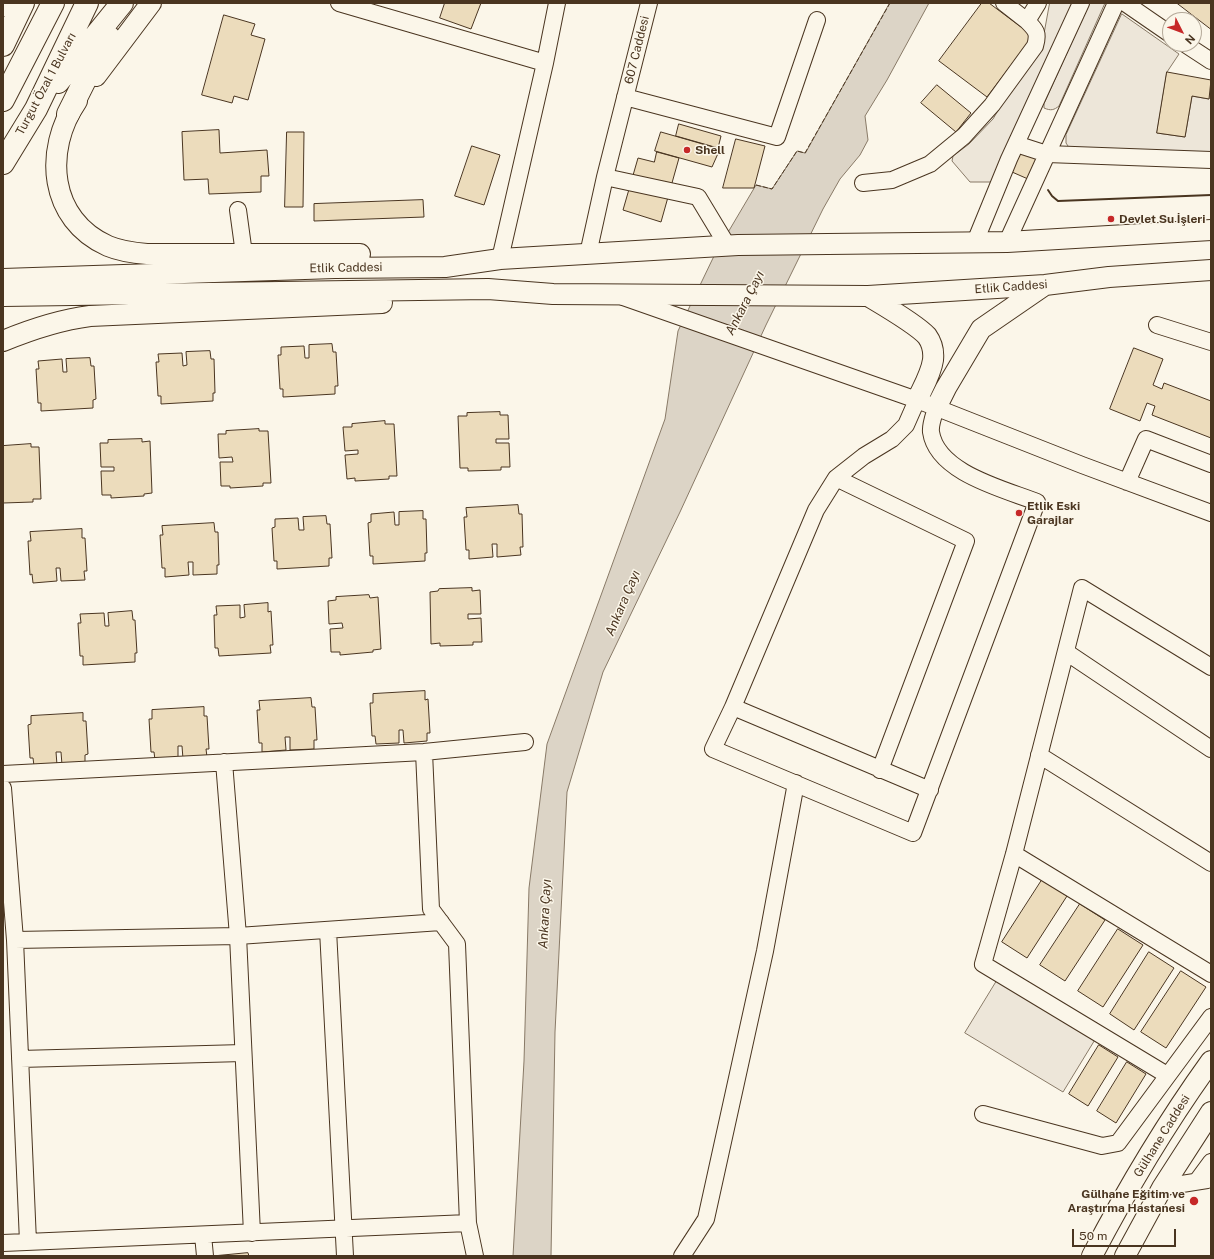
<!DOCTYPE html>
<meta charset="utf-8">
<style>
body{margin:0}
#map{position:relative;width:1214px;height:1259px;overflow:hidden;background:#fbf6e9;font-family:"Public Sans",sans-serif}
canvas{display:block}
.frame{position:absolute;inset:0;border:4px solid #4a3520;pointer-events:none}
.north{position:absolute;left:1162px;top:12px;width:40px;height:40px;box-sizing:border-box;background:#fbf6e9;border:1px solid #b4a999;border-radius:50%;rotate:132deg;font-size:11px;font-weight:700;line-height:16px;text-align:center;color:#4a3520}
.north::after{content:'';display:block;margin:auto;width:14px;height:18px;background:#c62828;clip-path:polygon(50% 0,100% 100%,50% 72%,0 100%)}
.scale{position:absolute;left:1072px;top:1229px;width:104px;height:18px;box-sizing:border-box;border:2px solid #4a3520;border-top:0;padding-left:5px;font-size:12px;line-height:14px;white-space:nowrap;color:#4a3520;-webkit-text-stroke:3px #fbf6e9;paint-order:stroke}
</style>
<div id="map">
<canvas width="1214" height="1259"></canvas>
<div class="frame"></div>
<div class="north">N</div>
<div class="scale">50 m</div>
</div>
<script>
const g = document.querySelector('canvas').getContext('2d');
g.lineJoin = 'round';
function fill(path, color) { g.fillStyle = color; g.fill(path, 'evenodd'); }
function stroke(path, color, width, dash) { g.strokeStyle = color; g.lineWidth = width; g.lineCap = dash ? 'butt' : 'round'; g.setLineDash(dash || []); g.stroke(path); }
function write(font, color, halo, rows, align = 'center') {
  g.font = font + ' "Public Sans",sans-serif'; g.lineWidth = 3; g.setLineDash([]); g.textBaseline = 'middle'; g.strokeStyle = halo; g.fillStyle = color; for (const [text, x, y, turn = 0] of rows) {
    g.save(); g.translate(x, y); g.rotate((+turn || 0) * Math.PI / 180); g.textAlign = isNaN(turn) ? turn : align; if (halo) g.strokeText(text, 0, 0); g.fillText(text, 0, 0); g.restore();
  }
}
const green = new Path2D(`
 M1050,3H1073L992,182H970L952,161L953,156L969,144L993,119L1044,33Z
 M1090,3H1105L1059,106C1054,110 1051,111 1044,108V104Z
 M1122,14L1179,54L1167,72L1157,133L1185,137L1192,96L1209,99L1211,87V153L1070,149L1066,143V135Z
 M998,979L1096,1038L1063,1092L965,1033Z`);
fill(green, '#ede6d9');
stroke(green, '#887966', 1);
const water = new Path2D(`
 M890,3H929L887,80L865,116L868,140L860,155L840,179L823,209L766,325L680,512L603,672L567,792L555,1032L551,1256H513L524,1061L529,888L547,744L665,419L678,331L714,256L756,185L772,189L797,151L805,153Z`);
fill(water, '#dcd4c6');
stroke(water, '#887966', 1);
const building = new Path2D(`
 M445,3H481L471,29L440,18Z
 M982,3H989L1033,36L987,97L939,61Z
 M1177,3H1211V29Z
 M224,15L255,24L251,35L265,39L248,100L234,96L232,103L202,95Z
 M1167,72L1211,80L1209,99L1192,96L1185,137L1157,133Z
 M937,85L971,113L956,132L921,103Z
 M679,124L721,136L718,148L676,136Z
 M219,130L220,153L267,150L269,176H261V192L209,194L208,179L184,180L182,132Z
 M287,132H304L303,207H285Z
 M661,132L720,149L712,167L655,151Z
 M736,139L765,146L754,188H723Z
 M472,146L500,155L484,205L455,196Z
 M657,152L679,158L661,222L623,210L638,158L654,162Z
 M1021,152L1037,159L1028,179L1012,172Z
 M423,200L424,217L314,221V204Z
 M332,344L333,352H336L338,386H335V394L283,397V389H280L278,355H281V347L304,346L305,358H309V345Z
 M1134,348L1163,359L1153,385L1162,389L1164,383L1211,401V438L1152,415L1155,406L1147,403L1140,421L1110,409Z
 M210,351L211,359H214L215,393H213V401L161,404V396H158L156,362H159L158,354L182,353L183,366L187,365L186,352Z
 M90,358L91,366H94L96,399L93,400V408L41,411V403H38L36,369H39L38,361L62,359L63,372H67L66,359Z
 M500,412V415H508L509,439H496V443H509L510,467H501V470L468,471V468H460L458,416H467V413Z
 M385,421V424H394L397,476H389V479L355,481V478L347,479L345,455L358,454V450L345,451L343,427H352V424Z
 M259,429V431H268L271,483H263V486L230,488V486H221L220,462H233L232,457L219,458L218,434H226V431Z
 M142,439V442L150,441L152,493L144,494V496L111,498V495H102L101,471H114V467H101L100,443H108V440Z
 M31,444V447H39L41,499H33V502L3,503V446Z
 M518,505L519,514H522L523,547H520L521,555L497,557V544H492L493,557L469,559V550H466L464,517H467L466,508Z
 M423,511V519H426L427,553H425V561L373,564V556H370L368,523L371,522V514L394,512L395,525H399V512Z
 M326,516L327,524H330L332,558H329V566L277,569V561H274L272,528L275,527V519L298,518L299,530H304L303,517Z
 M214,523L215,532H218L219,565H217V574L193,575V562H188L189,575L165,577V568H162L160,535H163L162,526Z
 M82,529V538H85L87,571H84L85,580L61,581L60,568H56L57,581L33,583L32,574L30,575L28,541H31L30,532Z
 M472,588V591L480,590L481,614H468V619L481,618L482,642H473V645L440,646V643L431,644L430,592L438,591L439,589Z
 M369,595L370,598L378,597L381,649L373,650V652L340,655V652H331L330,629L343,628L342,623L329,624L328,601L336,600V597Z
 M268,603V612L271,611L273,645H270L271,653L219,656L218,648H215L214,615H217L216,606L240,605V618L245,617L244,605Z
 M132,611L133,620H135L137,653H135V662L83,665V656H80L78,623H81L80,614L104,613L105,626H109L108,613Z
 M425,691V700L428,699L430,733H427V741L404,743L403,730H399V743L376,744L375,736H372L370,703H373V694Z
 M311,698L312,707H315L317,740H314V749L290,750V737H285L286,750L262,752V743H259L257,710H260L259,701Z
 M204,707V716H207L209,749H206L207,757L183,759L182,746H178V759L155,760L154,752H151L149,719H152V710Z
 M83,713V721H86L88,754L85,755V763L62,765L61,752H56L57,765L34,766L33,758H30L28,725L31,724V716Z
 M1042,880L1067,896L1027,958L1002,942Z
 M1080,904L1105,920L1065,981L1040,965Z
 M1118,929L1143,945L1103,1007L1078,991Z
 M1149,952L1174,968L1134,1030L1110,1014Z
 M1181,971L1206,987L1166,1048L1141,1032Z
 M1099,1045L1118,1057L1088,1106L1069,1094Z
 M1127,1062L1146,1074L1116,1123L1097,1111Z
 M248,1253L249,1256H213Z`);
fill(building, '#ecdcbc');
stroke(building, '#4a3520', 1);
const minor = new Path2D(`
 M339,3L545,63
 M1004,3L1027,21L1038,3
 M1125,3L1170,34
 M1185,44L1211,61
 M625,97L777,137L817,20
 M1016,144L1047,154L1211,160
 M605,177L698,197L727,245
 M863,183L892,180L930,164L964,136L992,105L1035,46C1039,33 1036,30 1027,21
 M238,210L244,254
 M975,242L1009,159L1081,3
 M1007,242L1116,3
 M588,254L605,177L649,3
 M500,259L545,63L557,3
 M623,297L917,400L1082,465L1211,513
 M1157,325L1211,342
 M917,400L906,425L892,439L864,456L836,478L816,510L733,707L930,790
 M836,478L966,541L880,770
 M1127,482L1146,439L1211,464
 M1066,652L1211,749
 M733,707L713,749L913,833L1037,502C1004,489 937,473 931,432C930,425 934,415 936,408
 M424,752L431,909L457,944L468,1223L475,1256
 M1039,755L1211,863
 M224,762L238,936L252,1233
 M3,774L424,752L525,742
 M3,788L15,940L28,1242
 M1014,854L1211,974
 M328,930L345,1256
 M15,940L238,936L441,922
 M20,1059L243,1053
 M1167,1075L983,964L1014,854L1082,588L1211,667
 M983,1114L1102,1146L1118,1143L1211,1017
 M1197,1181L1211,1162
 M1163,1187L1207,1180L1211,1178
 M203,1235L205,1256
 M3,1243L468,1223
 M682,1256L706,1219L765,951L796,783`);
const major = new Path2D(`
 M96,76L151,3
 M77,101C43,150 49,220 108,246C120,251 134,253 147,254H360
 M3,279L335,268L445,267L500,259L738,245L1007,242L1211,230
 M3,296L488,289L553,294L868,296L1045,285L1109,277L1211,270
 M868,296C883,305 916,324 927,336C932,343 934,351 933,360C931,374 923,387 917,400
 M3,341C32,329 59,320 90,316L382,303
 M936,408L946,388L981,329L1045,285
 M1092,1256C1127,1189 1167,1122 1211,1061
 M1125,1256L1162,1188L1211,1112`);
const highway = new Path2D(`
 M3,5L4,3
 M3,45L23,3
 M58,82L122,3
 M3,100L53,3
 M68,114L86,78L109,37
 M3,163L36,109L87,3`);
stroke(minor, '#4a3520', 18);
stroke(major, '#4a3520', 22);
stroke(highway, '#4a3520', 24);
stroke(minor, '#fbf6e9', 16);
stroke(major, '#fbf6e9', 20);
stroke(highway, '#fbf6e9', 22);
stroke(new Path2D(`
 M756,185L772,189L797,151L805,153L890,3`), '#4a3520', 1, [5, 2]);
stroke(new Path2D(`
 M1048,190L1052,196L1058,201L1211,195`), '#4a3520', 2);
for (const [x, y, r, color] of [
 [687,150,4,"#c62828"],
 [1111,219,4,"#c62828"],
 [1019,513,4,"#c62828"],
 [1194,1201,5,"#c62828"]
]) { const dot = new Path2D(); dot.arc(x, y, r, 0, 2 * Math.PI); g.fillStyle = color; g.fill(dot); stroke(dot, '#fbf6e9', 1.5); }
write('12px', '#4a3520', '#fbf6e9', [
 ["607 Caddesi",637,50,-76],
 ["Turgut Özal 1 Bulvarı",46,84,-62],
 ["Etlik Caddesi",346,268,-1],
 ["Etlik Caddesi",1011,287,-4],
 ["Gülhane Caddesi",1162,1136,-58]
]);
write('bold 12px', '#4a3520', '#fbf6e9', [
 ["Shell",695,150],
 ["Devlet Su İşleri",1119,219],
 ["Etlik Eski",1027,506],
 ["Garajlar",1027,520],
 ["Gülhane Eğitim ve",1185,1194,"right"],
 ["Araştırma Hastanesi",1185,1208,"right"]
], 'left');
write('italic 13px', '#4a3520', '#fbf6e9', [
 ["Ankara Çayı",745,303,-63],
 ["Ankara Çayı",623,603,-67],
 ["Ankara Çayı",545,914,-87]
]);
</script>
